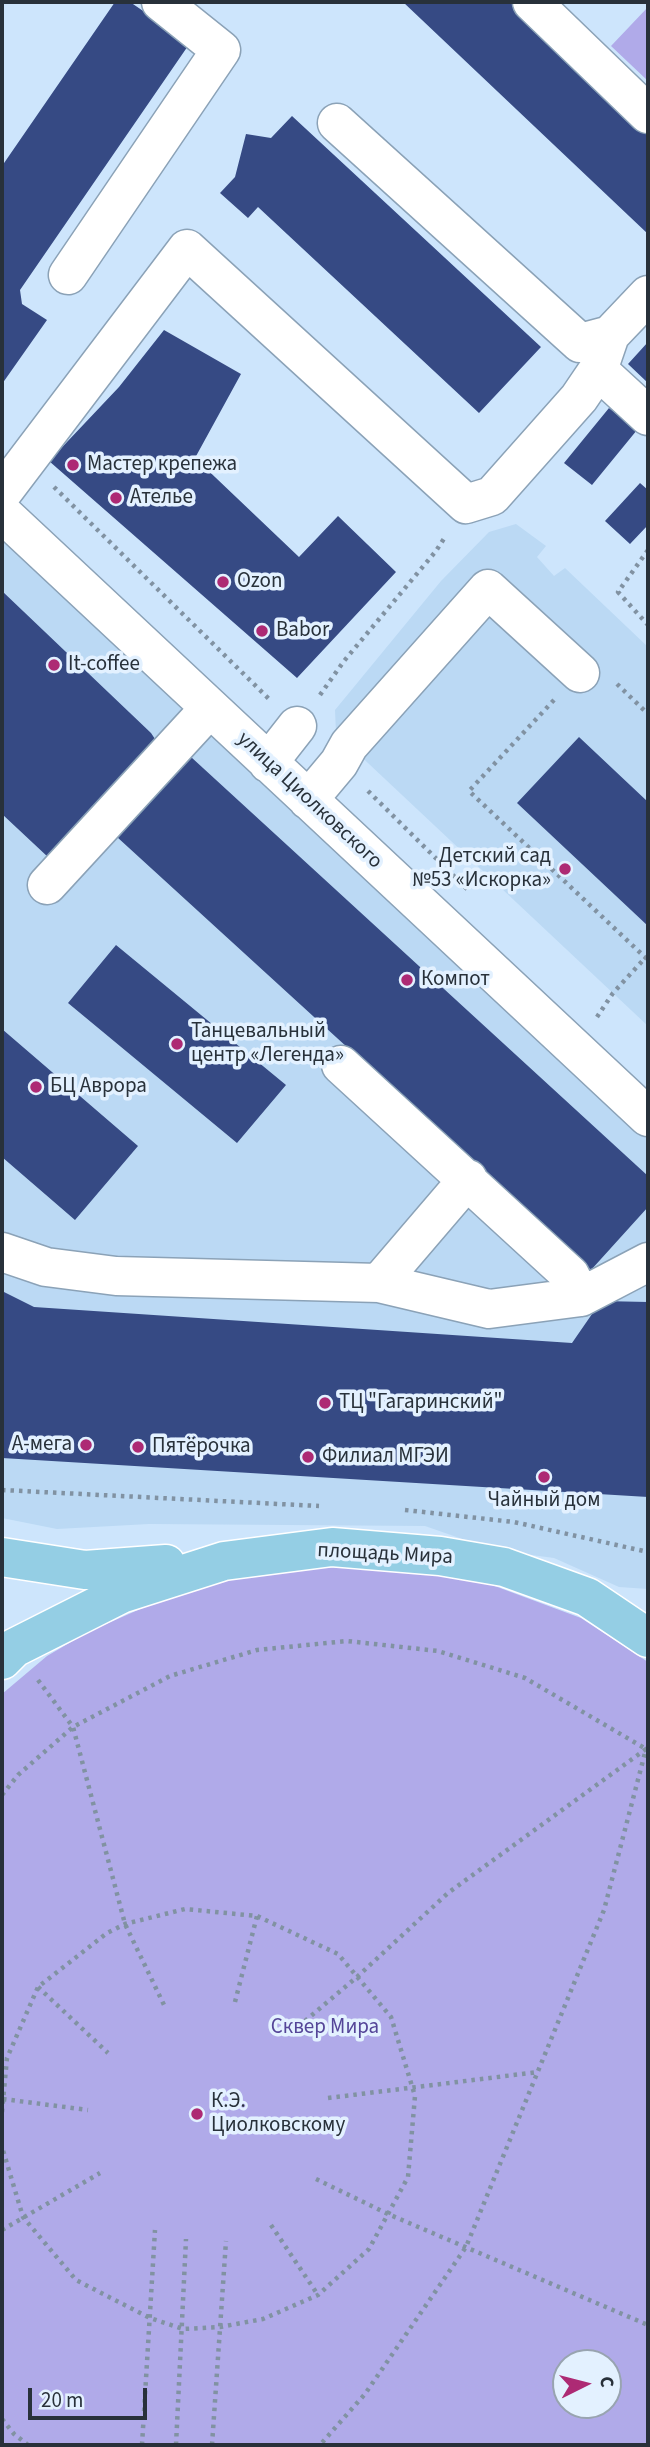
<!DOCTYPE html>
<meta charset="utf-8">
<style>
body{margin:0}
#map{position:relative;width:650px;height:2447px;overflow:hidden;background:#cde5fc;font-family:"Source Sans 3",sans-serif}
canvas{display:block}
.frame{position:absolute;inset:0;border:4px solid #28313a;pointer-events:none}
.north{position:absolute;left:552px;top:2349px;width:70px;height:70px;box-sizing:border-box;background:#e3f1ff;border:2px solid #98a4b0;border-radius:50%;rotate:84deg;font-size:19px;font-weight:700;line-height:28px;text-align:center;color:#28313a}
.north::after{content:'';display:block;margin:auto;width:24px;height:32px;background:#ad2a74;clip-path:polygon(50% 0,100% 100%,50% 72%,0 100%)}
.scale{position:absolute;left:28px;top:2388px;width:119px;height:32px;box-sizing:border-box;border:4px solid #28313a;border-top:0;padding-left:9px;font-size:21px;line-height:24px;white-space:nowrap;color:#28313a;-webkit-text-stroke:5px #e3f1ff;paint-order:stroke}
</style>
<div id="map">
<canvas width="650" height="2447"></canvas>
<div class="frame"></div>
<div class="north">С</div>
<div class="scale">20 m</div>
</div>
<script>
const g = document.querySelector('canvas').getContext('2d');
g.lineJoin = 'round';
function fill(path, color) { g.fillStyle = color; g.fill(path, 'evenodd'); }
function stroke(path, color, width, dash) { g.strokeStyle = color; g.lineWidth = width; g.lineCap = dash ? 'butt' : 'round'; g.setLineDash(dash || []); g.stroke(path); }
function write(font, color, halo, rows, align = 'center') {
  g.font = font + ' "Source Sans 3",sans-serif'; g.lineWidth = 7; g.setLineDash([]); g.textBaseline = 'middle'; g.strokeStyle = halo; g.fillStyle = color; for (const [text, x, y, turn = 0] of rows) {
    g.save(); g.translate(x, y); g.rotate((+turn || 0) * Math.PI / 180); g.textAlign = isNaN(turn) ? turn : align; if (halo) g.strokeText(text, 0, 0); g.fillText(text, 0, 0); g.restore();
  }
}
fill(new Path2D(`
 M516,524L546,546L537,557L554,576L565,568L648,647V1026L336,733L335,710L441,581L489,532Z
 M2,530L648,1137V1589L619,1587L554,1558L494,1550L425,1526L149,1524L57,1529L2,1518Z`), '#bbd9f4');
fill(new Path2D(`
 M648,7V81L611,46Z
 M383,1566L484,1582L581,1618L648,1662V2445H2V1694L47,1656L88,1632L181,1591L281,1569ZM566,2363H608V2405H566Z`), '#b0aae9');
fill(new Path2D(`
 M115,2H130L190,43L20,290L22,304L47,320L2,384V166Z
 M403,2H513L648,130V234Z
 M292,116L541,347L479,413L258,207L248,218L220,193L235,177L246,134L271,138Z
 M164,330L241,374L195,458L299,557L338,516L396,572L297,678L49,461L119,387Z
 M648,342V383L628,364Z
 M609,408L637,430L592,485L564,463Z
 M640,483L648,490V525L630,544L605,521Z
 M2,591L151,733L155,739L152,746L49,858L2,814Z
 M579,737L648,802V926L517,803Z
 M191,757L648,1176V1207L591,1270L117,837Z
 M116,945L286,1085L237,1143L68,1003Z
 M2,1029L138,1146L75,1220L2,1157Z
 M2,1291L34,1307L572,1343L601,1301L648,1302V1497L2,1458Z`), '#364a84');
const minor = new Path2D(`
 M532,2L648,114
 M337,123L580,343L610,335
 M68,275L221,50L161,2
 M648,295L610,335L598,370L648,416
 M2,493L187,249L466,504L492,496L579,398L598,370
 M2,513L648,1117
 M268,763L297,726
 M308,800L339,763L349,745L488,589L580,673
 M47,885L210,708
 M341,1065L570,1275L581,1297
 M2,1252L46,1267L116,1276L379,1283L489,1309L581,1297L648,1262
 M379,1283L468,1179`);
const major = new Path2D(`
 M2,1557L85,1570L166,1564
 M2,1660L14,1648L121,1594L224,1561L332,1547L440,1556L504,1567L587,1597L648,1638`);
stroke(minor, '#8ba2b7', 41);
stroke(major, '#fff', 41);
stroke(new Path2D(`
 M54,487L269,699
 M648,550L618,592L648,625
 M617,684L648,714
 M320,695L344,661L436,551L445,537
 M554,700L469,791L648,960
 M368,791L469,891
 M597,1017L613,993L646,957
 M2,1490L319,1506
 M405,1510L514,1522L648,1552
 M38,1680L73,1727L125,1924L165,2007
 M2,1795L18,1775L73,1727L170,1676L257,1650L347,1641L438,1651L525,1678L646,1749
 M38,1987L108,2053
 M235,2002L257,1916
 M292,2032L357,1977L448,1893L646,1749L604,1910L466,2247L365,2394L320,2445
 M328,2098L538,2072
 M3,2099L88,2110
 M2,2112L7,2058L38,1987L107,1933L125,1924L185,1909L257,1916L338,1954L391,2017L415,2096L408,2177L369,2249L318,2295L263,2319L220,2327L183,2329L150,2318L76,2280L23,2217L2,2147
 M316,2179L388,2214L648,2325
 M271,2225L318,2295
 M2,2230L100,2173
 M2,2419L14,2434L28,2445
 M142,2445L155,2230
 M176,2445L186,2239
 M212,2445L226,2241`), '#8192a2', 4.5, [3.5, 5]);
stroke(minor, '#fff', 38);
stroke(major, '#94cee4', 38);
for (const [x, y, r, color] of [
 [73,465,7,"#ad2a74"],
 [116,498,7,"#ad2a74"],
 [223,582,7,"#ad2a74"],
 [262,631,7,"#ad2a74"],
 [54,665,7,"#ad2a74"],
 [565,869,7,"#ad2a74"],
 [407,980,7,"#ad2a74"],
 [177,1044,7,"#ad2a74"],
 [36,1087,7,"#ad2a74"],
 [325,1403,7,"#ad2a74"],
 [86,1445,7,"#ad2a74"],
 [138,1447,7,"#ad2a74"],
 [308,1457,7,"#ad2a74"],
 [544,1477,7,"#ad2a74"],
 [197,2114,7,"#ad2a74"]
]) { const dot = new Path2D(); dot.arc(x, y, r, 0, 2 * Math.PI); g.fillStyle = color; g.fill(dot); stroke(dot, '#e3f1ff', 2.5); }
write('21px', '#28313a', '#e3f1ff', [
 ["Мастер крепежа",87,465],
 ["Ателье",130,498],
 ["Ozon",237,582],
 ["Babor",276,631],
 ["It-coffee",68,665],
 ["Детский сад",551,857,"right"],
 ["№53 «Искорка»",551,881,"right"],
 ["Компот",421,980],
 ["Танцевальный",191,1032],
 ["центр «Легенда»",191,1056],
 ["БЦ Аврора",50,1087],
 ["ТЦ \"Гагаринский\"",339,1403],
 ["А-мега",72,1445,"right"],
 ["Пятёрочка",152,1447],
 ["Филиал МГЭИ",322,1457],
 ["Чайный дом",544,1501,"center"],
 ["К.Э.",211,2102],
 ["Циолковскому",211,2126]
], 'left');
write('21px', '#28313a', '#e3f1ff', [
 ["улица Циолковского",309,801,43],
 ["площадь Мира",385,1555,3]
]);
write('21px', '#544598', '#e3f1ff', [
 ["Сквер Мира",325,2028]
]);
</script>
